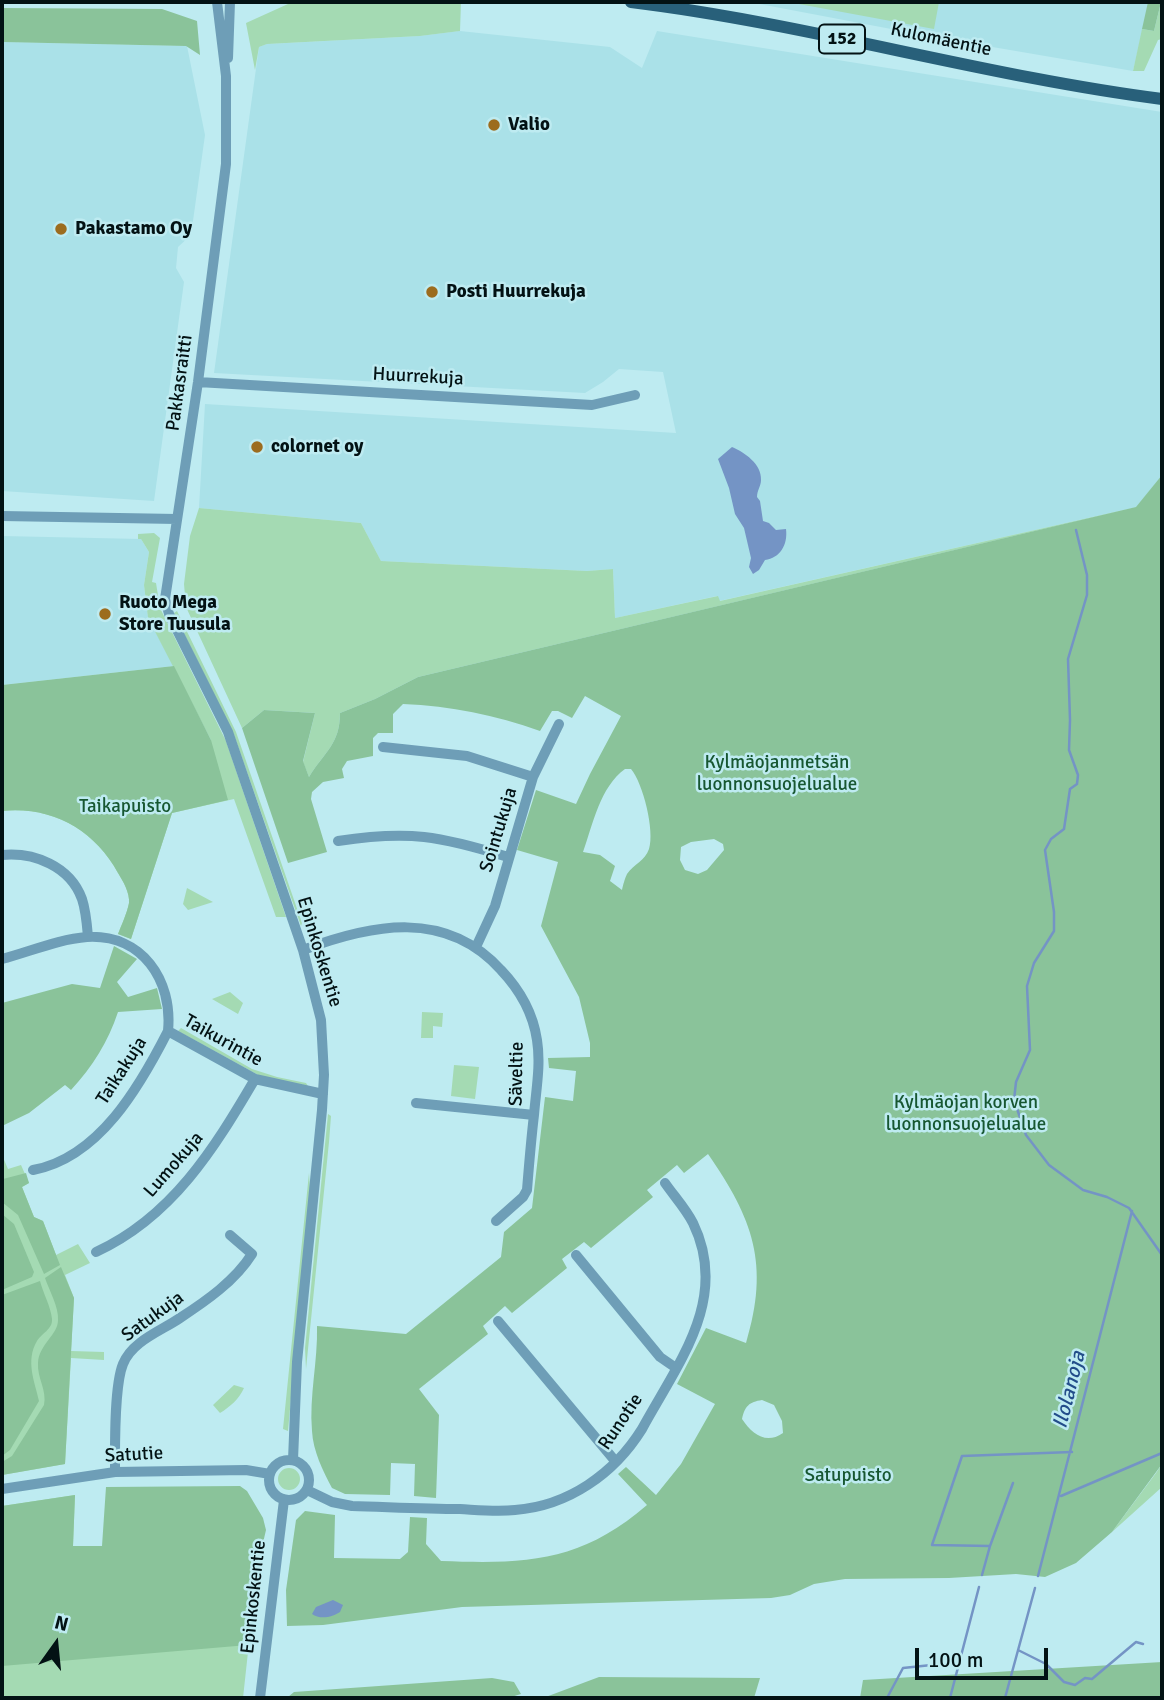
<!DOCTYPE html>
<meta charset="utf-8">
<style>
body{margin:0}
#map{position:relative;width:1164px;height:1700px;overflow:hidden;background:#beebf1;font-family:Signika,sans-serif}
canvas{display:block}
.frame{position:absolute;inset:0;border:4px solid #031214;pointer-events:none}
.north{position:absolute;left:21px;top:1609px;width:70px;height:70px;-webkit-text-stroke:5px #beebf1;paint-order:stroke;rotate:15deg;font-size:19px;font-weight:700;line-height:28px;text-align:center;color:#031214}
.north::after{content:'';display:block;margin:auto;width:24px;height:32px;background:#031214;clip-path:polygon(50% 0,100% 100%,50% 72%,0 100%)}
.scale{position:absolute;left:915px;top:1648px;width:133px;height:32px;box-sizing:border-box;border:4px solid #031214;border-top:0;padding-left:9px;font-size:21px;line-height:24px;white-space:nowrap;color:#031214;-webkit-text-stroke:5px #beebf1;paint-order:stroke}
</style>
<div id="map">
<canvas width="1164" height="1700"></canvas>
<div class="frame"></div>
<div class="north">N</div>
<div class="scale">100 m</div>
</div>
<script>
const g = document.querySelector('canvas').getContext('2d');
g.lineJoin = 'round';
function fill(path, color) { g.fillStyle = color; g.fill(path, 'evenodd'); }
function stroke(path, color, width, dash) { g.strokeStyle = color; g.lineWidth = width; g.lineCap = dash ? 'butt' : 'round'; g.setLineDash(dash || []); g.stroke(path); }
function write(font, color, halo, rows, align = 'center') {
  g.font = font + ' Signika,sans-serif'; g.lineWidth = 5; g.setLineDash([]); g.textBaseline = 'middle'; g.strokeStyle = halo; g.fillStyle = color; for (const [text, x, y, turn = 0] of rows) {
    g.save(); g.translate(x, y); g.rotate((+turn || 0) * Math.PI / 180); g.textAlign = isNaN(turn) ? turn : align; if (halo) g.strokeText(text, 0, 0); g.fillText(text, 0, 0); g.restore();
  }
}
fill(new Path2D(`
 M749,2H1149L1133,71L928,36Z
 M460,31L610,47L642,68L657,31L1162,112V475L1137,507L719,601L717,596L615,618L613,569L587,571L381,561L361,523L199,508L205,404L676,433L663,372L619,369L603,382L585,393L214,373L259,47L267,44L420,36Z
 M2,42L187,46L205,135L191,235L178,247L176,268L184,282L154,501L2,491Z
 M2,536L141,539L149,552L144,585L148,618L174,666L2,685Z`), '#aae1e8');
fill(new Path2D(`
 M376,2H461L460,31L420,36L267,44L259,47L255,70L246,23L288,4Z
 M788,2H939L934,29Z
 M1161,2L1162,39L1158,40L1144,71H1133L1142,29L1154,31Z
 M1137,507L418,677L375,699L340,713C340,744 325,751 309,777L303,762L315,713L264,710L242,728L186,607L184,584L190,536L199,508L361,523L381,561L587,571L613,569L615,618L718,596L720,601Z
 M154,533L160,538L152,582L156,583L160,608L226,741L286,917H276L234,799L172,813L131,939L118,934C122,924 127,913 129,903C130,893 123,881 118,873C94,829 51,806 2,811V789L211,740L148,618L144,585L149,552L141,539H138V534Z
 M177,611L236,732L302,923L301,926L234,735L174,613Z
 M187,888L213,902L188,910L183,904Z
 M230,992L243,1003L238,1014L212,999Z
 M422,1012L443,1013L442,1027L433,1026V1038H421Z
 M181,1028L252,1069L277,1077L306,1083L308,1086L260,1076L178,1031Z
 M454,1065L479,1067L475,1099L451,1096Z
 M328,1114L331,1116L329,1142L306,1369L305,1348Z
 M2,1155L8,1169L21,1165L29,1183L22,1187L34,1217L43,1221L56,1255L78,1244L90,1263L65,1275L74,1298L71,1351L104,1352V1360L71,1358L65,1464L2,1475Z
 M309,1173L310,1189L288,1431L283,1429Z
 M234,1385L244,1388C239,1399 230,1407 220,1413L213,1405Z
 M1162,1464V1487L1112,1532L1156,1473Z
 M278 1479a11 11 0 1 1 22 0a11 11 0 1 1-22 0Z
 M75,1495L73,1546H103L252,1615L243,1698H2V1506Z`), '#a4dab3');
fill(new Path2D(`
 M1148,2H1161L1154,31L1142,29Z
 M2,8L162,9L197,21L200,55L186,46L2,42Z
 M1162,475V1464L1112,1532L1076,1563L1045,1577L1016,1574L949,1578L845,1579L814,1584L790,1595L771,1598L462,1607L323,1625L287,1626L286,1590L296,1520L305,1511L335,1515L334,1558L400,1559L408,1552L410,1517L427,1518L426,1544L441,1561C525,1564 580,1563 647,1505L618,1474L626,1467L656,1495L681,1464L715,1404L677,1384L706,1328L746,1343C770,1264 753,1219 708,1154L684,1173L677,1165L647,1190L653,1197L591,1248L584,1242L562,1259L567,1268L512,1313L505,1306L483,1326L488,1334L419,1389L439,1415L436,1498L414,1496L415,1464L391,1463L390,1495L345,1494L332,1488C323,1471 313,1451 312,1431C309,1396 318,1361 317,1326L406,1334L501,1257L504,1232L532,1208L545,1097L573,1101L576,1071L549,1068L548,1058L590,1057V1043L579,997L541,926L558,862L517,850L536,790L576,804L590,774L621,716L585,696L572,718L558,711H552L540,731C495,715 451,706 403,704L393,714V733H378L373,738V756L347,761L342,769L344,778L323,782L312,792L311,799L327,852L288,863L242,728L264,710L315,713L303,761L309,777C325,751 340,744 340,713L375,699L418,677L1136,507ZM625,769H631C643,783 655,831 649,849C645,861 634,864 627,874C625,878 623,885 622,890L610,881L615,866L600,855L583,852C593,824 600,787 625,769ZM714,839L723,844L724,850L707,870L698,874L685,870L680,860L681,847L691,842ZM762,1400L774,1405L782,1421L783,1433C766,1445 752,1434 742,1419C745,1406 749,1402 762,1400Z
 M174,666L211,740L228,800L172,813L131,939L118,934C122,924 127,913 129,903C130,893 123,881 118,873C94,829 51,806 2,811V685Z
 M114,946L137,959L117,982L128,997L157,988L162,1009L118,1012C108,1042 93,1066 71,1090L65,1085L29,1113L2,1126V1003L72,984L100,988Z
 M26,1173L29,1183L22,1187L34,1217L43,1221L60,1265L44,1274L18,1215L2,1202L3,1179Z
 M2,1214L14,1224L34,1272L32,1277L2,1290Z
 M61,1267L74,1298L65,1464L2,1475V1462L12,1456L44,1405C47,1390 37,1378 38,1363C39,1344 58,1335 58,1320C59,1307 49,1290 45,1278Z
 M40,1281C43,1293 51,1307 52,1319C53,1329 41,1334 37,1341C25,1361 35,1382 39,1401L10,1450L2,1456V1295Z
 M240,1486L247,1491L263,1518L266,1530L255,1577L248,1645L2,1666V1506L75,1495L73,1546H102L106,1487Z
 M1162,1662V1698H860L863,1680Z
 M599,1677L760,1678L754,1698H543Z
 M492,1678L514,1682L521,1694L508,1698L288,1697L294,1692Z`), '#8ac39a');
fill(new Path2D(`
 M732,447C744,452 762,464 761,480C761,486 757,490 757,497L760,501L763,521L769,523L776,530L786,529C788,545 780,558 765,560L759,570L753,574L749,567L751,558L744,528L735,514L729,488L718,459Z
 M333,1600L343,1605L340,1612C333,1617 320,1620 312,1614L316,1607Z`), '#7494c5');
stroke(new Path2D(`
 M1076,530L1087,575V595L1068,659L1070,720L1069,750L1078,775L1077,784L1070,789L1064,829L1051,839L1045,850L1054,912V931L1034,963L1027,986L1030,1050L1016,1082L1014,1100L1026,1135L1049,1165L1083,1190L1107,1197L1129,1208L1162,1255
 M1061,1496L1162,1453
 M990,1546L932,1545L962,1456L1072,1452
 M982,1575L990,1546L1013,1483
 M1038,1576L1132,1211
 M1018,1650L1046,1664L1064,1682L1075,1685L1085,1678L1092,1679L1136,1642L1143,1644
 M887,1698L903,1668L960,1662
 M950,1698L979,1587
 M1005,1698L1035,1588`), '#7494c5', 2.5);
stroke(new Path2D(`
 M217,2L226,76V164L198,382L165,599L169,614L228,732L303,950L321,1020L324,1075L322,1110L297,1362L293,1460
 M228,58L230,2
 M198,382L592,405L635,395
 M2,516L177,519
 M383,747L467,756L533,777
 M338,841C409,830 440,836 508,857
 M2,855C34,852 70,866 82,899C86,911 87,925 88,937
 M476,947L495,906L533,777L559,724
 M303,950C372,924 446,909 501,970C520,990 533,1013 537,1040C541,1065 536,1090 534,1115C531,1140 529,1165 527,1190L523,1197L496,1221
 M2,959C29,952 59,939 87,937C142,934 173,980 168,1031L255,1079L323,1094
 M416,1103L534,1115
 M33,1170C99,1158 140,1086 168,1031
 M96,1252C172,1217 214,1149 255,1079
 M576,1255L660,1357L676,1368
 M498,1321L616,1462
 M269 1480a20 20 0 1 1 40 0a20 20 0 1 1-40 0Z
 M115,1472C115,1446 114,1386 123,1364C132,1341 161,1331 180,1318C206,1301 235,1281 252,1254L230,1235
 M2,1489L115,1472L246,1470L270,1474
 M307,1490L332,1502L352,1506C388,1507 424,1509 460,1509C478,1510 497,1512 515,1510C568,1506 614,1474 642,1429C678,1363 730,1299 693,1223C686,1209 674,1196 665,1183
 M260,1698L284,1500`), '#6e9eb7', 10);
stroke(new Path2D(`
 M631,2C810,24 983,76 1162,99`), '#28607a', 12);
for (const [x, y, r, color] of [
 [494,125,7,"#9c6c1e"],
 [61,229,7,"#9c6c1e"],
 [432,292,7,"#9c6c1e"],
 [257,447,7,"#9c6c1e"],
 [105,614,7,"#9c6c1e"]
]) { const dot = new Path2D(); dot.arc(x, y, r, 0, 2 * Math.PI); g.fillStyle = color; g.fill(dot); stroke(dot, '#beebf1', 2.5); }
for (const [x, y, w] of [
 [842,39,46]
]) { const box = new Path2D(); box.roundRect(x - w / 2, y - 14.5, w, 29, 5); g.fillStyle = '#beebf1'; g.fill(box); stroke(box, '#031214', 2); }
write('bold 18px', '#031214', null, [
 ["152",842,39]
]);
write('19px', '#031214', '#beebf1', [
 ["Kulomäentie",941,40,12],
 ["Huurrekuja",418,377,3],
 ["Pakkasraitti",180,383,-82],
 ["Sointukuja",499,830,-73],
 ["Epinkoskentie",319,952,73],
 ["Taikurintie",223,1041,29],
 ["Taikakuja",122,1071,-57],
 ["Säveltie",517,1074,-89],
 ["Lumokuja",174,1165,-49],
 ["Satukuja",153,1317,-36],
 ["Runotie",621,1422,-56],
 ["Satutie",134,1455,-3],
 ["Epinkoskentie",254,1597,-84]
]);
write('bold 19px', '#031214', '#beebf1', [
 ["Valio",508,125],
 ["Pakastamo Oy",75,229],
 ["Posti Huurrekuja",446,292],
 ["colornet oy",271,447],
 ["Ruoto Mega",119,603],
 ["Store Tuusula",119,625]
], 'left');
write('19px', '#175731', '#beebf1', [
 ["Kylmäojanmetsän",777,763],
 ["luonnonsuojelualue",777,785],
 ["Taikapuisto",125,807],
 ["Kylmäojan korven",966,1103],
 ["luonnonsuojelualue",966,1125],
 ["Satupuisto",848,1476]
]);
write('italic 21px', '#234d8a', '#beebf1', [
 ["Ilolanoja",1070,1390,-76]
]);
</script>
